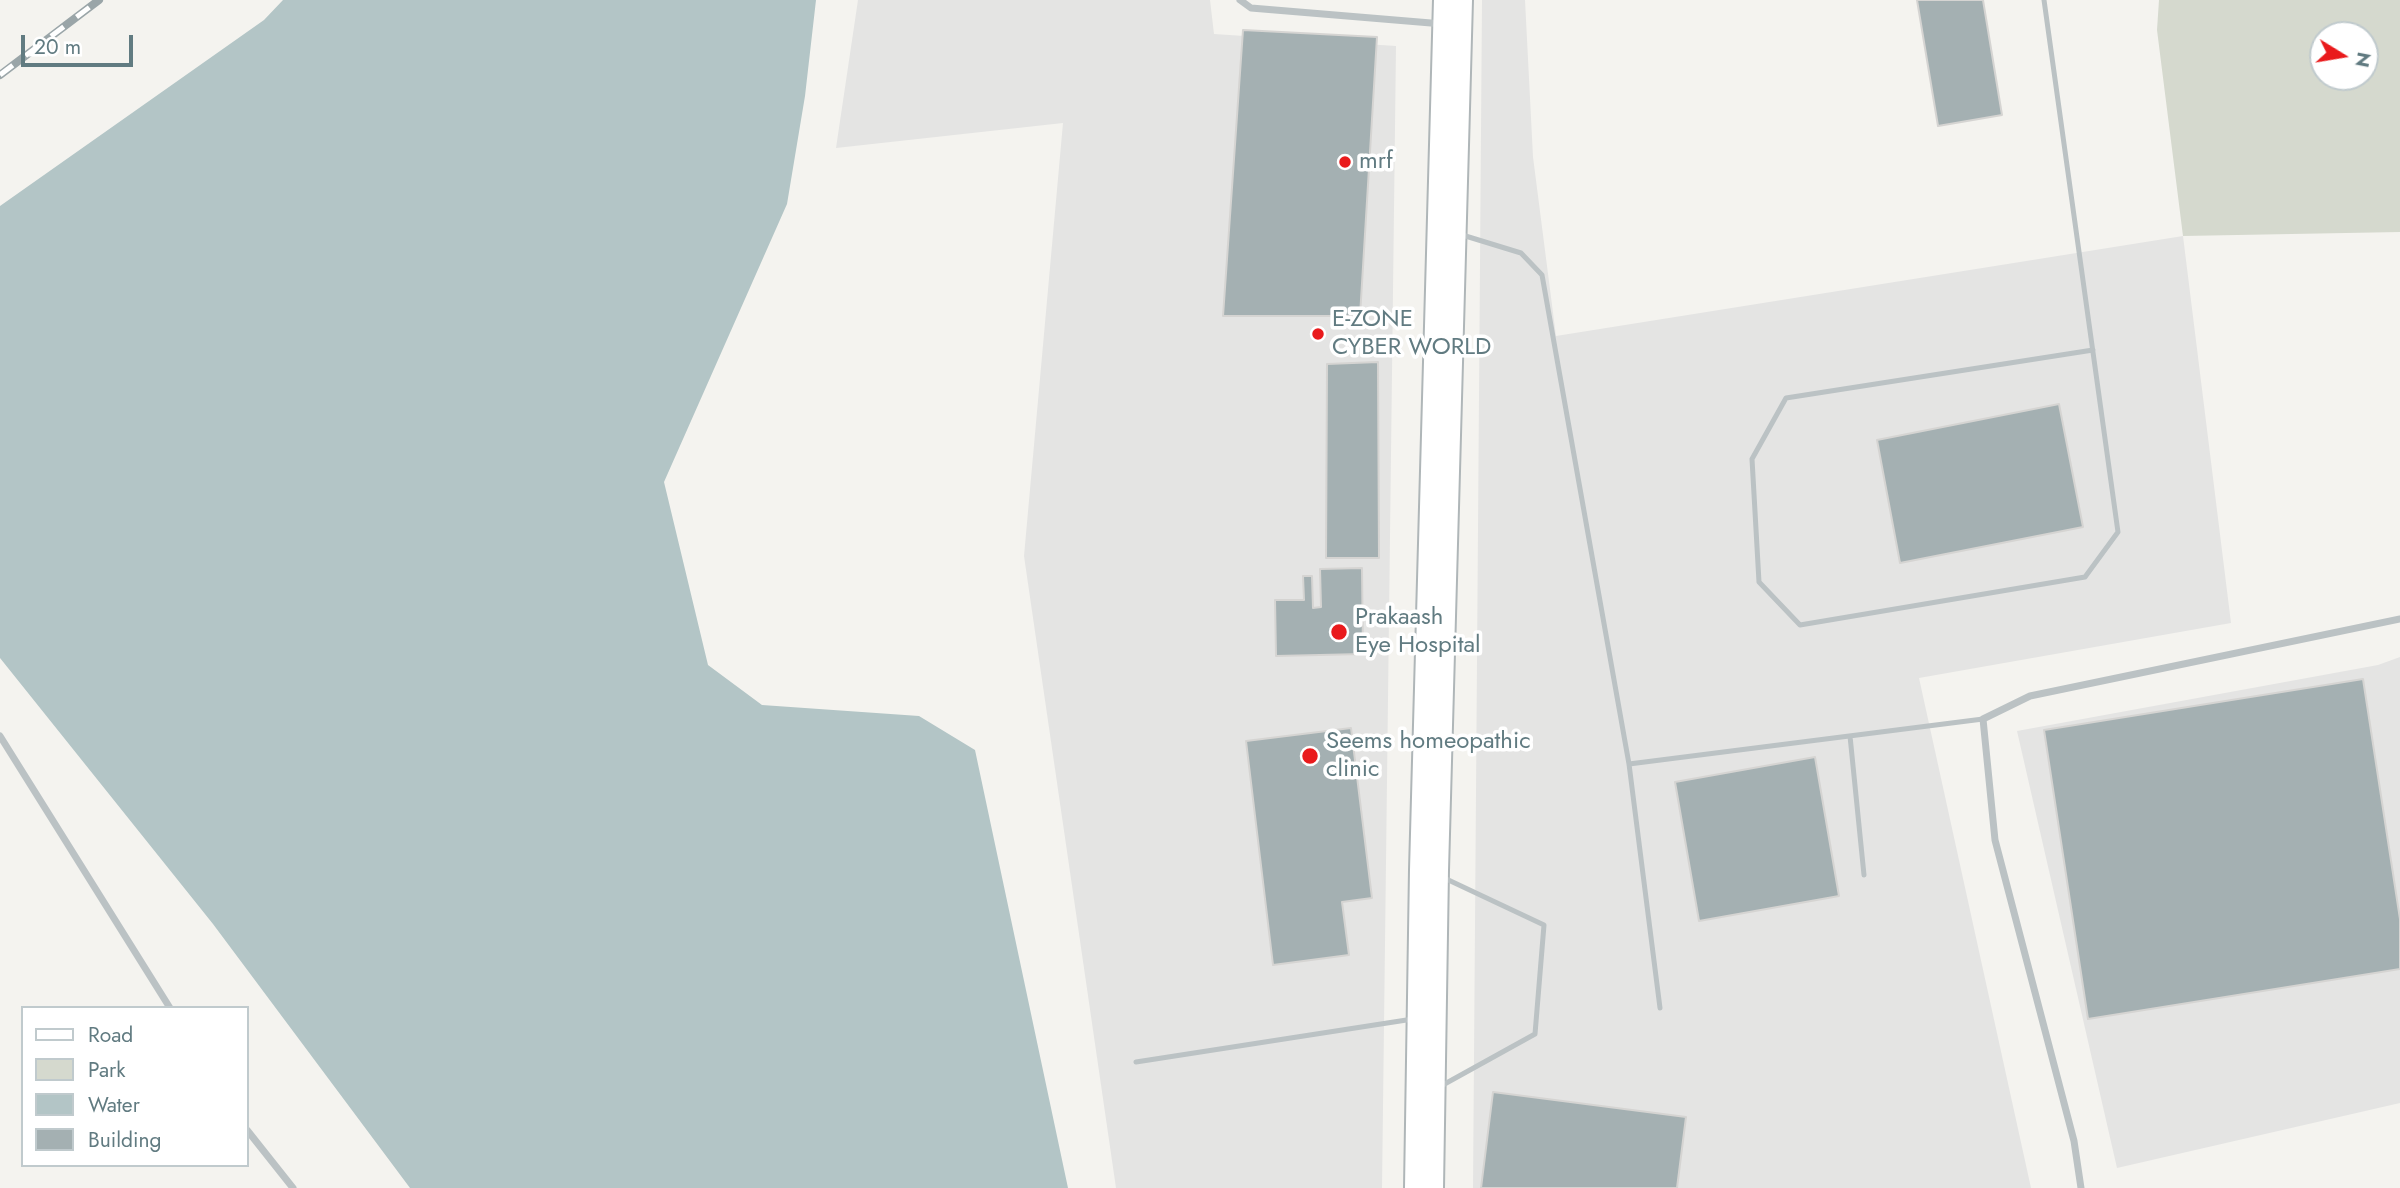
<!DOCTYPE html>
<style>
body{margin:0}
#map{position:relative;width:2400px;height:1188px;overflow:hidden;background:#f4f3ef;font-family:Jost,sans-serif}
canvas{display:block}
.legend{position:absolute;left:21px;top:1006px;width:228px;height:161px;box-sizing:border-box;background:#fff;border:2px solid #c0cacd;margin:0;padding:9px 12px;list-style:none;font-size:21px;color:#617b81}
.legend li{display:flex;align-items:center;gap:14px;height:35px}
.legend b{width:35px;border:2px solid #c0cacd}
.north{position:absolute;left:2309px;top:21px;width:70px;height:70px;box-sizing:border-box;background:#fff;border:2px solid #c0cacd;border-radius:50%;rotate:101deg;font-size:19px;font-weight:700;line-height:28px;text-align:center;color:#617b81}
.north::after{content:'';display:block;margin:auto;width:24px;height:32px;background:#e91a1c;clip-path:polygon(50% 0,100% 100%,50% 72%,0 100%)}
.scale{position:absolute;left:21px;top:35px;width:112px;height:32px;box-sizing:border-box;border:4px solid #617b81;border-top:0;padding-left:9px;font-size:21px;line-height:24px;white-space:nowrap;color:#617b81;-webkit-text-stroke:5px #fff;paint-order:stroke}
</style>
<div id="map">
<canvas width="2400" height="1188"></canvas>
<ul class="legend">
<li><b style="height:9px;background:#fff"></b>Road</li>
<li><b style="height:19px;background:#d5d9ce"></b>Park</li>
<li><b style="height:19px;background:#b3c5c6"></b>Water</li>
<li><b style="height:19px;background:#a4b0b2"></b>Building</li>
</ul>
<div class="north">N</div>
<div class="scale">20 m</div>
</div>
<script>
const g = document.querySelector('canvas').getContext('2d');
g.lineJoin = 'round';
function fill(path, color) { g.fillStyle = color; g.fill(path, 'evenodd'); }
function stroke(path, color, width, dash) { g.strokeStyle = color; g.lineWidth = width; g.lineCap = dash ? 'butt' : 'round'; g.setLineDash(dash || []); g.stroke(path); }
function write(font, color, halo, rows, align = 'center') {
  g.font = font + ' Jost,sans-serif'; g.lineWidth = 7; g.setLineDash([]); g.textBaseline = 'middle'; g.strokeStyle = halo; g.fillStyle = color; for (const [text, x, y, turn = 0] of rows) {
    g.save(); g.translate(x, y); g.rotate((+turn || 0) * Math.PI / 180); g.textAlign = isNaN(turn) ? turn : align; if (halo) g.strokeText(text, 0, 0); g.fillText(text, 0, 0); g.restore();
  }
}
fill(new Path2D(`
 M858,0H1210L1214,34L1396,46L1382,1188H1116L1024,556L1063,123L836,148Z
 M1482,0H1525L1533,157L1556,336L2183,236L2231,623L1919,678L2031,1188H1473Z
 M2400,657V1103L2117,1168L2017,731L2378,665Z`), '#e4e4e3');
fill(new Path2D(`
 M2159,0H2400V232L2183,236L2157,30ZM2323,35H2365V77H2323Z`), '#d5d9ce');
fill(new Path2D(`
 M283,0H816L805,96L787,204L664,482L708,665L762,705L919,716L975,750L1068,1188H410L213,924L0,658V206L264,20Z`), '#b3c5c6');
const building = new Path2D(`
 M1917,0H1983L2002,115L1938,126Z
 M1243,30L1377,37L1360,316H1223Z
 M1378,362L1379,558H1326L1327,364Z
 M2059,404L2083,527L1900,563L1877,440Z
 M1362,568L1363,654L1276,656L1275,600H1304L1303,576H1312L1313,608L1321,607L1320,569Z
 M2363,679L2400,919V969L2088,1019L2044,730Z
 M1351,728L1372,898L1342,902L1349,955L1273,965L1246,741Z
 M1815,757L1839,896L1699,921L1675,782Z
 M1493,1092L1686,1117L1677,1188H1481Z`);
fill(building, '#a4b0b2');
stroke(building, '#d5d4d2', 2);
const primary = new Path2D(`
 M1424,1188L1429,870L1453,0`);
stroke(primary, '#afb6b8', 42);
stroke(new Path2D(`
 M2044,0L2118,532L2085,577L1800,625L1759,582L1752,459L1786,398L2093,350
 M1459,234L1521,253L1542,275L1629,764L1660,1008
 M1850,736L1864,875
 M1629,764L1983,719
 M1136,1062L1413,1019
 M1441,1086L1535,1034L1544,925L1442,877`), '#bbc2c4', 5);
stroke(new Path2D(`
 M1240,0L1251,8L1443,24
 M0,736L170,1008
 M247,1130L293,1188
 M2081,1188L2074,1141L1995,840L1983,719L2030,696L2400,619`), '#bbc2c4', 7);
stroke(primary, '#fff', 38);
const rail = new Path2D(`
 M0,75L99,0`);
stroke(rail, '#9aa5a8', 8);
stroke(rail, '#fff', 5, [16]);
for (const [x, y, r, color] of [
 [1345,162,7,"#e91a1c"],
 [1318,334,7,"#e91a1c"],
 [1339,632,9,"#e91a1c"],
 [1310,756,9,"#e91a1c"]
]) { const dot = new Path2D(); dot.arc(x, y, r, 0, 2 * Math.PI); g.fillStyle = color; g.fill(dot); stroke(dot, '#fff', 2.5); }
write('24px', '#617b81', '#fff', [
 ["mrf",1359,162],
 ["E-ZONE",1332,320],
 ["CYBER WORLD",1332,348],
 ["Prakaash",1355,618],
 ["Eye Hospital",1355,646],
 ["Seems homeopathic",1326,742],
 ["clinic",1326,770]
], 'left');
</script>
